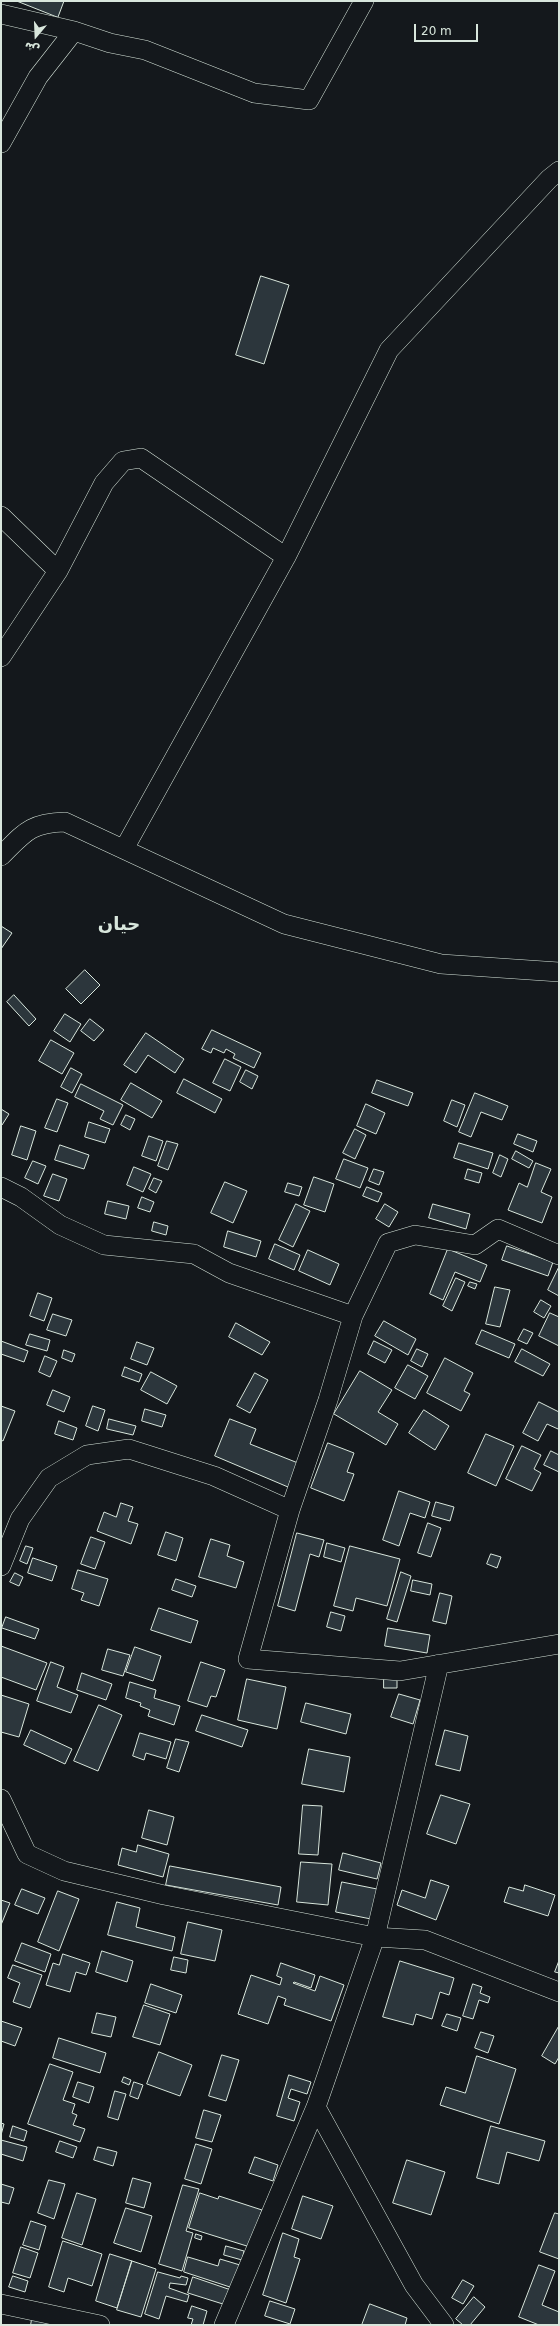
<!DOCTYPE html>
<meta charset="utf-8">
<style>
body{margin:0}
#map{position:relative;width:560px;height:2326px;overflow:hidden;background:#14181c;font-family:"DejaVu Sans",Vazirmatn,sans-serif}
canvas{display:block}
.frame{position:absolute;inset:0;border:2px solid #d8e6dc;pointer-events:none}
.north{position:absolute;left:16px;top:16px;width:40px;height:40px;-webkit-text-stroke:3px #14181c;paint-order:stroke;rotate:199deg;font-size:11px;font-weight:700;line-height:16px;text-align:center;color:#d8e6dc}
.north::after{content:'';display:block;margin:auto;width:14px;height:18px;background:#d8e6dc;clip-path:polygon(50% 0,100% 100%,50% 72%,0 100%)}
.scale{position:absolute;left:414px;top:24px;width:64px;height:18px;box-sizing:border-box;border:2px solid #d8e6dc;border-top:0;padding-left:5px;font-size:12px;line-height:14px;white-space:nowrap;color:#d8e6dc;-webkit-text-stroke:3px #14181c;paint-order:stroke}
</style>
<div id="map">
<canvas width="560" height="2326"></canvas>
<div class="frame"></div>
<div class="north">ش</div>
<div class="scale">20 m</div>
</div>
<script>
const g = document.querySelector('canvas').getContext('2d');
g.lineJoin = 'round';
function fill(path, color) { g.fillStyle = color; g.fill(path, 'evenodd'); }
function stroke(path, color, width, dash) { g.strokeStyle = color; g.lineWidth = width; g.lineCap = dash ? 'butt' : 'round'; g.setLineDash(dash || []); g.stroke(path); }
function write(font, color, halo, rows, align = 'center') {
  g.font = font + ' "DejaVu Sans",Vazirmatn,sans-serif'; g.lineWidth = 3; g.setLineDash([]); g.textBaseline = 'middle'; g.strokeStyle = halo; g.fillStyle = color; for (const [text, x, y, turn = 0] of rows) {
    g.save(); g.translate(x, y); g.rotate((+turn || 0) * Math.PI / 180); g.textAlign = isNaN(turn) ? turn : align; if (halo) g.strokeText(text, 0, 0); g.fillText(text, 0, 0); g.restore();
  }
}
const building = new Path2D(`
 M17,1H64L58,17Z
 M261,276L289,285L264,364L236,355Z
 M1,926L12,933L1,949Z
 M85,970L100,985L81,1004L66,989Z
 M14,995L36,1019L29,1026L7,1002Z
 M65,1014L81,1024L70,1042L54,1031Z
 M90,1019L104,1030L94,1041L81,1031Z
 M212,1030L261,1053L254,1068L233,1058L235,1054L226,1049L224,1053L213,1048L211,1053L202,1049Z
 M146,1033L184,1059L175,1073L148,1055L136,1073L124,1065Z
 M51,1040L74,1053L62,1074L39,1061Z
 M225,1059L241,1067L230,1091L213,1083Z
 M71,1068L82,1074L72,1093L61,1087Z
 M246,1070L258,1076L252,1089L240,1082Z
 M184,1079L222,1099L215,1113L177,1093Z
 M377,1080L413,1093L408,1106L372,1093Z
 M131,1083L162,1101L152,1118L121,1100Z
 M81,1084L123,1105L113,1125L100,1119L104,1111L75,1097Z
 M475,1093L508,1106L502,1120L481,1112L471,1137L459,1132Z
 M57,1099L68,1103L57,1132L45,1128Z
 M452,1100L465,1105L457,1127L444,1121Z
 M366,1104L385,1113L376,1134L357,1126Z
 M1,1109L9,1114L2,1125L1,1124Z
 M126,1115L135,1119L130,1130L121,1125Z
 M89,1122L110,1129L105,1143L85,1137Z
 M21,1126L36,1131L27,1160L12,1155Z
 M355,1129L366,1135L355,1159L343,1153Z
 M518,1134L537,1141L533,1152L514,1144Z
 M149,1136L163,1141L156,1161L142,1156Z
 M167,1141L178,1144L168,1170L158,1166Z
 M459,1143L493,1153L488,1169L454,1158Z
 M60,1145L89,1155L84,1169L55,1160Z
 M516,1151L533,1161L529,1168L512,1159Z
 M500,1155L508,1159L501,1177L493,1173Z
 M344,1159L368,1168L360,1188L336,1179Z
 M33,1161L46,1166L38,1184L25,1178Z
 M536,1163L551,1169L541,1192L552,1197L542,1223L508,1210L519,1183L527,1187Z
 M134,1167L151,1174L143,1192L127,1185Z
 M374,1169L384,1172L379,1185L369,1181Z
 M468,1169L482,1173L479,1183L465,1179Z
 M53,1174L67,1179L59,1201L44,1196Z
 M314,1177L334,1184L325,1212L304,1205Z
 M154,1178L162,1181L156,1193L149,1189Z
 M225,1182L247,1191L233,1223L211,1213Z
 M288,1183L302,1187L299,1196L285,1192Z
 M367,1187L382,1193L378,1202L363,1196Z
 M142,1197L154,1202L150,1212L138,1208Z
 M108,1201L129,1206L126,1219L105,1214Z
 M296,1204L310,1211L293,1247L279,1240Z
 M385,1204L398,1212L389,1227L376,1219Z
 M433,1204L470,1214L466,1229L429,1218Z
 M154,1222L168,1226L166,1235L152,1231Z
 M228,1231L261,1241L256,1257L224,1247Z
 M275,1244L300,1255L294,1270L269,1259Z
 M507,1246L553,1262L548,1276L502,1260Z
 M448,1249L487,1265L480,1282L455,1272L443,1300L430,1294Z
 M308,1250L339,1264L330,1285L299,1271Z
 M559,1267V1296L548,1290Z
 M456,1278L465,1282L452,1311L443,1306Z
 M470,1282L477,1284L475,1289L468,1286Z
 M495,1287L510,1290L500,1327L486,1324Z
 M38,1293L52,1298L44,1321L30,1316Z
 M541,1300L551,1306L544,1318L534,1312Z
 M550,1313L559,1317V1346L539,1336Z
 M53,1314L72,1320L66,1336L47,1330Z
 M384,1321L416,1339L408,1355L375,1336Z
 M236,1323L270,1342L262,1355L229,1337Z
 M524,1329L533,1333L527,1344L518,1340Z
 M482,1330L515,1344L509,1358L476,1344Z
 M30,1334L50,1340L47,1351L26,1345Z
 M1,1341L28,1351L24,1362L1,1354Z
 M374,1341L392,1350L385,1363L368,1354Z
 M137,1342L154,1348L147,1365L131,1359Z
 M417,1349L428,1354L422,1367L411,1361Z
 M522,1349L550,1364L543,1376L515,1362Z
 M64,1350L75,1354L72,1362L62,1358Z
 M45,1356L57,1361L50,1377L39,1372Z
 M445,1358L473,1373L464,1391L470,1394L461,1411L427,1393Z
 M408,1365L428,1376L415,1399L395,1388Z
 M125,1367L142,1374L139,1382L122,1376Z
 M360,1371L392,1390L378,1412L398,1424L386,1445L334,1414Z
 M151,1372L177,1386L167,1404L141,1390Z
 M255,1373L268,1380L250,1413L237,1406Z
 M53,1390L70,1397L64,1412L47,1405Z
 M539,1402L559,1412V1427L558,1429L547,1424L538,1441L523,1433Z
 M1,1406L15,1411L3,1441L1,1440Z
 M93,1406L105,1410L98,1431L86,1426Z
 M145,1409L166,1415L162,1427L142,1421Z
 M424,1410L449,1426L435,1450L409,1433Z
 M109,1419L136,1426L133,1435L107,1429Z
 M230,1419L256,1429L250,1444L298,1463L288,1487L215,1456Z
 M59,1421L77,1428L73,1440L55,1434Z
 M486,1434L514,1446L496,1486L468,1473Z
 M328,1443L354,1453L347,1472L354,1474L344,1501L311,1488Z
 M522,1446L541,1455L534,1469L541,1473L532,1491L506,1479Z
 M551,1451L559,1455V1472L544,1465Z
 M399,1491L430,1502L425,1518L410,1513L399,1546L383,1540Z
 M436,1502L454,1507L450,1521L432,1516Z
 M121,1503L133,1507L128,1521L138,1524L131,1544L97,1531L104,1512L116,1517Z
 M428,1523L441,1528L431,1557L418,1553Z
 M166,1532L183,1538L176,1561L158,1555Z
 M297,1533L324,1540L319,1557L310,1554L295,1611L278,1606Z
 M91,1537L105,1542L95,1569L81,1564Z
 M211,1539L230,1545L227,1556L244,1562L236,1588L199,1577Z
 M327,1543L345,1548L341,1562L324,1557Z
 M26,1546L33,1548L27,1564L20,1561Z
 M350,1546L400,1559L387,1606L356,1598L353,1611L334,1606Z
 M491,1554L501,1557L497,1568L487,1564Z
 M33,1558L57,1566L52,1581L28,1573Z
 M78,1570L108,1579L99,1606L81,1600L84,1593L72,1589Z
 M401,1572L411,1576L397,1622L387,1619Z
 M15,1573L23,1577L19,1586L10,1582Z
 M176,1579L196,1586L192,1597L172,1590Z
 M413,1580L432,1584L430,1595L411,1591Z
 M440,1593L452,1596L446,1624L433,1621Z
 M159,1608L198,1621L191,1643L151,1630Z
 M331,1612L345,1616L341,1631L327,1627Z
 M6,1617L39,1629L35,1639L2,1628Z
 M388,1628L430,1635L427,1653L385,1646Z
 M1,1646L47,1663L36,1690L1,1677Z
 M135,1647L161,1656L153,1681L126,1672Z
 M108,1649L130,1655L123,1676L102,1670Z
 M51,1662L64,1667L57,1687L78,1695L71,1713L37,1701Z
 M201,1662L225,1670L216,1697L211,1696L207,1707L188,1701Z
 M82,1673L112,1684L106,1700L77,1690Z
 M384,1678L397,1679V1688H384Z
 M247,1679L286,1687L277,1729L238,1720Z
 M130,1682L156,1690L154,1698L180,1706L174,1725L148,1716L150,1710L140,1706L141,1703L126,1698Z
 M399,1694L420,1700L413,1724L391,1717Z
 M1,1695L29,1704L19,1737L1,1732Z
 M306,1703L351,1714L346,1734L301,1722Z
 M99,1705L122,1715L98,1771L74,1761Z
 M202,1715L248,1730L242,1747L196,1731Z
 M31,1730L72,1749L65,1764L24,1745Z
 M445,1730L468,1736L460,1771L436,1765Z
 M140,1733L171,1742L166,1759L146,1753L144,1760L133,1756Z
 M176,1739L189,1742L179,1772L167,1768Z
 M309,1749L350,1757L344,1792L302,1784Z
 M441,1795L470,1804L456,1844L427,1834Z
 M303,1805L322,1806L318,1855L299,1854Z
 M149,1810L174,1817L167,1845L142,1838Z
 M138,1845L169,1854L163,1877L118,1865L122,1848L136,1852Z
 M343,1853L381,1863L377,1879L339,1870Z
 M301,1862L332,1864L328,1905L297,1902Z
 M170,1866L281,1887L278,1905L166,1885Z
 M431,1880L449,1886L436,1920L397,1905L402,1890L425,1898Z
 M342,1882L377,1889L371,1919L336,1912Z
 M525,1885L555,1895L548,1916L504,1902L509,1887L523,1891Z
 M22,1889L45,1898L38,1914L15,1905Z
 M58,1891L79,1899L59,1951L38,1942Z
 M1,1900L10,1903L1,1925Z
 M117,1902L140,1908L136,1927L175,1937L172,1951L108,1935Z
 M188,1922L222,1930L215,1961L181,1954Z
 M22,1943L51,1954L45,1972L15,1961Z
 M102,1951L133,1961L127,1982L96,1972Z
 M63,1954L90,1963L86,1975L76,1972L70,1992L46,1985L53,1963L59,1965Z
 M174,1957L188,1960L186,1973L171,1970Z
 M400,1961L454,1978L449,1995L440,1992L432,2019L416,2014L413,2025L383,2017Z
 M559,1961V1973L555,1972Z
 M281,1963L315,1975L311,1988L294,1982L293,1983L315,1991L320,1976L344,1985L331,2021L284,2005L286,1999L278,1996L268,2024L238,2014L251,1975L280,1985L282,1978L277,1976Z
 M13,1965L42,1975L30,2008L13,2002L20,1983L8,1978Z
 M151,1984L182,1995L176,2013L145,2003Z
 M473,1984L482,1987L480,1993L490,1997L488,2003L479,2000L473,2019L463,2016Z
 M144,2005L170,2014L160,2045L133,2037Z
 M97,2013L116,2017L111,2037L92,2033Z
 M447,2014L461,2018L457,2031L442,2026Z
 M1,2021L22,2028L15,2046L1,2041Z
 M559,2026V2057L555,2064L542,2056Z
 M481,2032L494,2036L488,2053L475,2048Z
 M59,2038L106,2053L100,2073L53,2058Z
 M159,2052L192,2065L180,2096L147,2084Z
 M222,2055L239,2060L226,2101L209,2096Z
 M477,2056L516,2069L499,2124L440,2105L446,2087L465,2093Z
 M50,2064L73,2072L63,2100L75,2104L72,2113L77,2115L73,2125L85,2129L80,2142L28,2124Z
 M289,2075L311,2082L307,2094L291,2089L288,2098L300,2102L294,2121L277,2116Z
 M124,2077L131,2080L129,2085L122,2082Z
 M78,2082L94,2087L89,2103L73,2097Z
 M134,2082L143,2085L138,2099L130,2096Z
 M115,2091L126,2094L118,2120L108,2117Z
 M204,2110L221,2115L212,2142L196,2138Z
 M1,2123L4,2124L1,2135Z
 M13,2126L27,2131L24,2141L10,2137Z
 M491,2126L545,2141L539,2161L507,2152L499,2184L477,2178Z
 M1,2140L27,2147L23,2161L1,2154Z
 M60,2141L77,2147L73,2158L56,2152Z
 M196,2144L212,2149L201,2184L185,2179Z
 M98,2147L117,2152L113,2166L94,2160Z
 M255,2157L278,2165L273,2181L249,2173Z
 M407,2160L445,2172L431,2215L393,2203Z
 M133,2178L151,2183L144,2208L126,2203Z
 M49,2180L65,2184L54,2219L38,2213Z
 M1,2184L14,2188L9,2204L1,2202Z
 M183,2185L199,2189L186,2231L193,2233L182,2271L159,2264Z
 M77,2193L96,2199L82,2245L62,2238Z
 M200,2193L218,2199L219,2196L262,2210L250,2247L189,2228Z
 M303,2196L333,2206L321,2239L292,2229Z
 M126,2208L152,2216L141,2252L114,2243Z
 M555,2213L559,2214V2259L540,2252Z
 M31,2221L46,2226L39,2250L23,2245Z
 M283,2233L299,2239L294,2257L300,2259L286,2303L263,2295Z
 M196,2234L202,2236L201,2240L195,2238Z
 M63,2241L102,2254L92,2286L68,2278L64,2292L49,2287Z
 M226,2246L244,2251L242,2260L224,2255Z
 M21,2247L38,2253L30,2278L13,2273Z
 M110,2254L132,2261L117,2308L96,2301Z
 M188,2257L218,2266L220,2259L240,2265L233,2288L184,2272Z
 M132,2261L156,2269L141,2317L117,2310Z
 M539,2265L555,2271L542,2305L559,2312V2325H539L519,2317Z
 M158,2272L180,2278L181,2276L188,2278L186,2285L170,2283L169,2288L189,2295L187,2302L166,2296L159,2319L145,2314Z
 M13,2276L28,2281L25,2292L9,2287Z
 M193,2277L231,2290L226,2305L188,2293Z
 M463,2280L474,2286L463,2304L452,2298Z
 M474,2297L485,2307L470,2325H463L456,2319Z
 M270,2301L295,2309L290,2324L265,2316Z
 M370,2304L407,2318L405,2325H362Z
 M192,2306L207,2311L203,2325H191L193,2319L188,2318Z
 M32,2319L50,2324L49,2325H31Z`);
fill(building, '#2c363c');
stroke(building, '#d8e6dc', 1);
const minor = new Path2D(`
 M1,14L74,31
 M1,143L38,77L74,31L110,43L145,50L254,93L309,100L364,1
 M1,516L58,571
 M1,657L58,571L104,483L123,461L141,458L286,557
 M124,849L286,557L389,350L549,179L559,171
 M1,856C25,832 30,823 65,822L284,924L441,964L559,972
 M1,1187L21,1197L60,1225L104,1245L194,1254L229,1273L353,1316
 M559,1255L498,1229L475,1245L415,1235L388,1243L353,1316L328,1400L290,1510L248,1659L400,1671L559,1644
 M1,1566L20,1519L49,1478L87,1455L129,1449L214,1476L290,1510
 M1,1799L27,1854L64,1871L164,1895L375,1937L425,1940L559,1992
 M316,2107L414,2285L444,2325
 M1,2304L100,2325
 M224,2325L316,2107L375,1937L439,1664`);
stroke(minor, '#d8e6dc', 20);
stroke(minor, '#14181c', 19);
write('bold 18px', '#d8e6dc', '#14181c', [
 ["حيان",119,925]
]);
</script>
